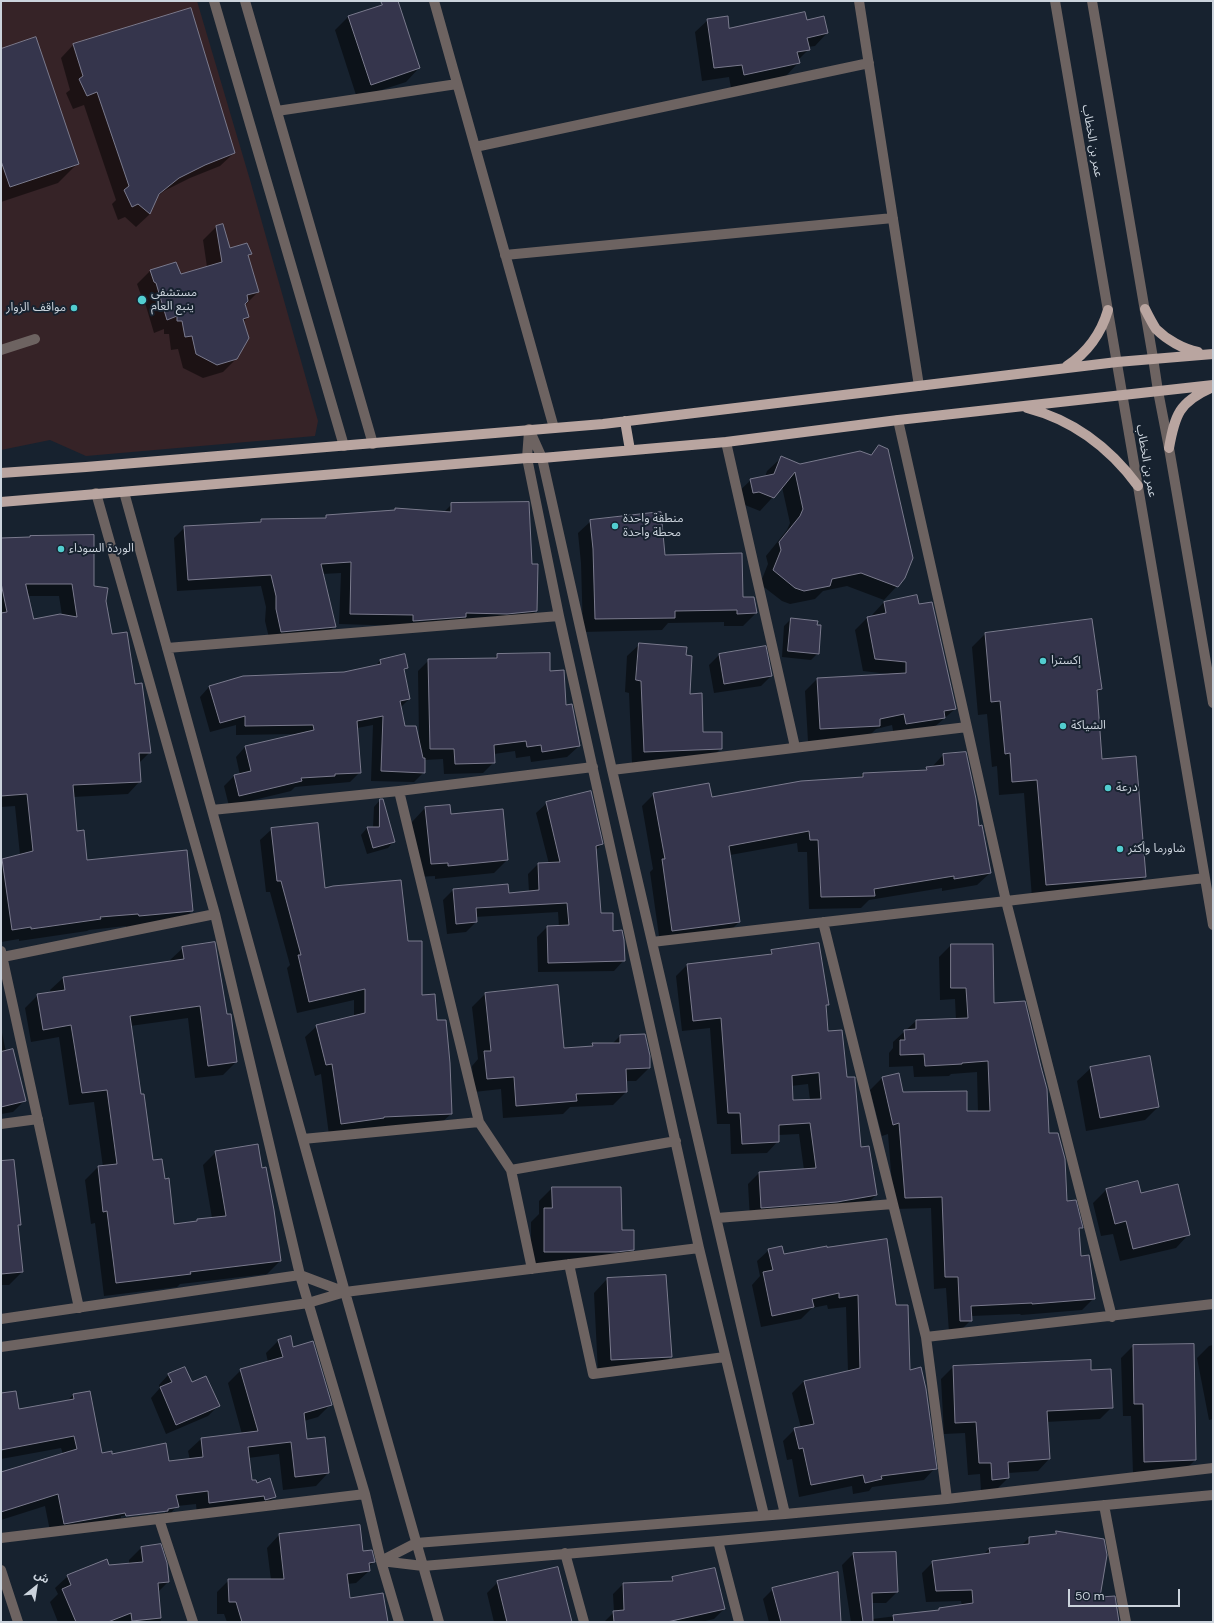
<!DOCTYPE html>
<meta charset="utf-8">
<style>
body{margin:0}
#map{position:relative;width:1214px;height:1623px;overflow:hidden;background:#17222f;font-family:"DM Sans","Noto Sans Arabic",sans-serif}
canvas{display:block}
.frame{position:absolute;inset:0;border:2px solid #cbd3dc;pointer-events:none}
.north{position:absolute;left:16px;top:1567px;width:40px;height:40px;-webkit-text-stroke:3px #17222f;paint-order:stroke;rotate:30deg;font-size:11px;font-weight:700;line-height:16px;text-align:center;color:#cbd3dc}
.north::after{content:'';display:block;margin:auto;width:14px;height:18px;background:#cbd3dc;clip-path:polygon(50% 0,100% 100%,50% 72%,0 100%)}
.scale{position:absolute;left:1068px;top:1589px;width:112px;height:18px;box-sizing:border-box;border:2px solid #cbd3dc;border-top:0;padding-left:5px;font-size:12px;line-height:14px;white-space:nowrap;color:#cbd3dc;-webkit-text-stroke:3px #17222f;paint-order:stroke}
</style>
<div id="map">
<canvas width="1214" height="1623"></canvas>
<div class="frame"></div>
<div class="north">ش</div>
<div class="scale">50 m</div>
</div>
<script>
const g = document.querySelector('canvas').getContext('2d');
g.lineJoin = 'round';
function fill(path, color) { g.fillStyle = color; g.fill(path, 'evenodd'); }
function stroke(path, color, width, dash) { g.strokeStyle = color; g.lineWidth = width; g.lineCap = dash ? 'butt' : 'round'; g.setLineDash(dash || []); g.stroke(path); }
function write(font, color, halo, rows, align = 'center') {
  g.font = font + ' "DM Sans","Noto Sans Arabic",sans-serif'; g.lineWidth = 4; g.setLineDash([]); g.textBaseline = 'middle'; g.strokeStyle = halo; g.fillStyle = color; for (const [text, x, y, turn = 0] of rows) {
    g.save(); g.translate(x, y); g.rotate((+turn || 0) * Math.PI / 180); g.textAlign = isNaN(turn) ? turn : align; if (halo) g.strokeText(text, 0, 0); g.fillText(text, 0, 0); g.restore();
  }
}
fill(new Path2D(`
 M1,1H197L250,180L318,421L315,436L86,456L50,440L1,450Z`), '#362327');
fill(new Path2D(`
 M392,2L419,68L406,82L357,98L335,30L348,17Z
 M708,20L729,29L806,21L827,33L815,46L808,47V50L798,60V63L786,76L731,88L729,77L702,81L695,32Z
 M74,44L234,153L220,166L190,178L164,191L156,198L150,214L136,227L125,217L118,220L112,204L116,200L84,105L73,109L66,93L70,90L61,58Z
 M1,50L78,163L58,183L1,202Z
 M216,227L229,249L250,254L248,257L258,292L245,305L248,317L243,322L237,358L223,372L203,378L183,368L178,349L171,350L169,334H164V329L154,333L143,296L141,295L137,284L150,271L180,275L207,267L203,240Z
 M879,446L897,586L884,600L847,586L823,591L815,599L790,604L782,601L760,584L768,564L766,556L787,530L790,523L782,487L760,511L745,505L737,493L751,480L765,477L767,471L781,458L800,465L870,456Z
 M452,504L531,565L536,611L525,622L402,626L339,624L341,573L322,574L335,626L324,637L270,642L265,621L266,607L261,586L177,591L174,538L185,527L258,523L261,520L323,519L327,516L393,511L395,509L444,512Z
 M591,521L664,556L743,598L756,613L743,626H724V622L668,623L662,630L583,632L581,563L578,533Z
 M30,537L93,587L105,601L111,635L134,685L150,752L139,763L140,781L128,794L73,797L76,832L86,861L192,911L179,923L126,929V926L89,930L87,931L19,941V939L1,942V861L20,855L15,806L1,807V539L29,538ZM27,596H59L62,615L33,620Z
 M884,602L955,709L931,730L894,736L892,725L876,729L867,738L808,741L805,691L817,679L888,675V674L863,671L855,630L867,618L872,617V615Z
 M791,619L818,653L811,660L782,657L784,626Z
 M985,634L1101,689L1096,694L1101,760L1145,877L1132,890L1032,898L1024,793L999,795L997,766L992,767L987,714L978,715L972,647Z
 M640,644L685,656L688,695L702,733L721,748L709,761L632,763L629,693L625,692L627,656Z
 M497,655L549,672L565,706L579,746L567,757L531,762L530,756L516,758L515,751L494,754V762L483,773L444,774L443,759L424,760V772L414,782L371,781L373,725L357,728L360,772L350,782L295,787L291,791L229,806L224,786L234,776L240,775L236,757L245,747L296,734L236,735V725L210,732L200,697L209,687L344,673L375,666L381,660L407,668L403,672L409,699L400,708L404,727L419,737L418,671L429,660L493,659Z
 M719,655L771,676L761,686L714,693L709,665Z
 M943,755L978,827L990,873L977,885L942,891V888L869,900L861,908L809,909L807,852H798L797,843L730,855L739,922L727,934L660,943L650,872L653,869L642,806L654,794L711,798L859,778L863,774L924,771L927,768H931Z
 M380,800L394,841L388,848L367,854L361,835L367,828H373L374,807Z
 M547,803L602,844L596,850L600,914L613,932L624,960L614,971L538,972L537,937L547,927H559L558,912L475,917L476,922L466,932L447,934L443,900L453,890L508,894L529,892L528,874L538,864H549L536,813Z
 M449,806L450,815L507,860L494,873L435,879V876L417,877L412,822L425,808Z
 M272,829L324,890L407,942L421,996L436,1021L449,1063L451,1114L439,1125L329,1135L321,1074L315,1076L305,1037L317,1026L354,1017V1000L297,1013L287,968L290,965L270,892H266L260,840Z
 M951,945H992L993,1004L1048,1134L1066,1202L1081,1228L1078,1231L1080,1257L1094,1298L1082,1310L1021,1315L1020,1314L971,1316V1320L959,1332L949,1333L946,1288L934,1289L931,1208L894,1209L888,1134L882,1136L870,1090L882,1078L898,1074L903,1093L966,1112H978L977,1072L951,1074L949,1076L914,1077L913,1066L889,1067V1053L893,1048V1042L916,1021L956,1020L955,999L940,1000L939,957Z
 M183,948L226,1016L236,1062L223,1075L195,1078L188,1018L130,1026L152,1161L173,1225L196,1222L198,1220L212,1218L203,1165L216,1152L280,1261L267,1274L180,1284L177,1287L104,1296L95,1223L91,1224L85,1180L98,1167H103L94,1102L69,1105L59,1037L31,1042L25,1008L38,995L51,993L50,990L63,978L170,962V960Z
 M772,951L827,1004L825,1007L827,1033L846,1078L860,1148L876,1195L865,1206L750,1219L748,1184L759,1173L804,1170L799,1134L778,1135V1141L767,1153L731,1154L730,1124H717L710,1028L682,1031L676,976L687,965L767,956ZM808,1084L810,1100L792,1102L791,1086Z
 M485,994L563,1049L590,1047L593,1044H612L620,1036L644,1035L649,1068L636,1081H626V1092L613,1105L570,1107L563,1114L503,1118L501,1089L474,1092L472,1066L478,1059L472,1007Z
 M1,1028L6,1052L24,1101L13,1112L1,1114Z
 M1091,1068L1158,1107L1145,1120L1086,1131L1077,1081Z
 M1,1162L20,1225L17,1227L22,1272L9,1285H1Z
 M552,1188L621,1231L633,1249L620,1263L531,1265V1222L539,1214V1201Z
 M1106,1190L1140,1194L1189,1234L1176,1248L1120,1261L1113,1234L1101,1236L1093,1203Z
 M769,1250L895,1306L909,1371L935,1468L924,1480L872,1487L869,1491L853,1494L852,1486L799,1497L792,1459L787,1460L783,1441L795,1429L801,1428L792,1393L804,1381L848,1371L846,1307L828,1309L827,1305L812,1308L801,1319L761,1327L752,1285L760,1276L757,1261Z
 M665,1276L671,1357L657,1370L598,1373L594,1293L607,1279Z
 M278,1341L293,1348L331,1404L318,1417L304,1421L306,1440L328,1473L316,1486L283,1490L279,1454L248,1458L251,1481L275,1497L262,1509L197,1515L196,1504L177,1506L165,1520L51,1536L45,1506L1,1520V1473L63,1454L61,1448L1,1459V1394L18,1410L67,1401L73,1395L101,1454L169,1463L190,1460L188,1451L201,1439L242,1434L228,1383L241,1370L268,1362L266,1353ZM165,1511V1513L121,1518V1516Z
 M1213,1345V1423V1419L1209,1420L1197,1358L1209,1346Z
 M1133,1346L1195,1460L1183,1472L1133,1473L1131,1416H1123L1121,1358Z
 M953,1367L1090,1371L1112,1407L1100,1419L1046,1422L1049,1459L1038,1471L1008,1473V1478L996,1490L981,1491L980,1474L968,1475L965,1433L944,1434L941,1379Z
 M169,1374L191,1383L218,1406L208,1416L166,1434L151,1398L160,1388L159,1385Z
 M1056,1532L1099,1598L1114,1597L1119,1622H851L842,1565L853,1554L896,1553L897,1592L886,1603H872V1619L938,1611L939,1609L962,1606L961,1601L926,1602L922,1573L933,1562L983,1555L989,1549L1021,1546L1029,1538L1053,1536Z
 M279,1535L362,1552L374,1562L368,1567L369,1571L356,1583L347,1584L349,1599L387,1622H227L224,1614H217V1592L229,1580H271L267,1548Z
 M141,1548L168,1582L158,1592L161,1622H58L50,1602L58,1594L55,1588L68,1576L109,1566L129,1564V1560Z
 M673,1578L724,1609L714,1619L701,1622H677L675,1614H670L671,1622H604L614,1612L613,1594L623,1584L669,1582Z
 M498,1582L571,1622H494L487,1593Z
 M773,1589L840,1622H769L763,1599Z`), '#0007');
const building = new Path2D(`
 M381,1H398L420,68L371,85L348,16L382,5Z
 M191,8L235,153L205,165L179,178L159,194L150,214L138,204L132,207L124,190L129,186L97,92L87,96L79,79L83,76L73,44Z
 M805,12L807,20L824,16L828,33L807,38L810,50L797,52L800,63L744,75L742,65L714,68L707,19L728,16L729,28Z
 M36,37L79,164L10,187L1,161V49Z
 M223,224L230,248L247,243L252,254L248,255L259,292L247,295L248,301L245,304L249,317L243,319L249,338L237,359L217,365L196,354L192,336L185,337L182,321H177V316L167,320L156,283L154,282L150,270L176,262L181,274L222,262L216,226Z
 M879,445L888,449L913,558L905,578L898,587L861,573L832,579L830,586L804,591L795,588L773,570L781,550L779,542L800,516L803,509L795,472L774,498L759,492L753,493L750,479L774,474L781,456L800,464L860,451L871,455Z
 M529,502L532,564H538L537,611L507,614L466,613V617L413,621V615L350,614L351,562L321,564L336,627L281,632L276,609V596L271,575L188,580L184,526L261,522V519L326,518V515L395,510V508L451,512V503Z
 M661,512L665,555L742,553L743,597H754L757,613L737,614V610L675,611V618L595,619L593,549L590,520Z
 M94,535V586L108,588L106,601L112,634L127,632L135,684L142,683L151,753H139L141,782L73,785L77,831L84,830L87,860L187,850L193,911L139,916L138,914L100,917L101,919L31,929V927L12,930L2,859L33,851L27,794L1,796V613L7,612L1,583V538L30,537V536ZM26,584H72L77,617L60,614L34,619Z
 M917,595L919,604L932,602L956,709L944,711L945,718L906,724L904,714L880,719V726L820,729L817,678L906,673V662L875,659L867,617L886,613L884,602Z
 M791,618L818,621L817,625H821L819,654L788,651Z
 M1092,619L1102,689L1097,690L1102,759L1136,756L1146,877L1046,885L1037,780L1012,782L1010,753L1005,754L1000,701L991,702L985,633Z
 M639,643L687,647L686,655L692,656L690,694L702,693L703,732H722V749L644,752L641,681L636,680Z
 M766,646L772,676L724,684L719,654Z
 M550,653V671L564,670L566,705L572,704L580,746L542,752L541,745L527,747L526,741L494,745L495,763L455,764L454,749H430L428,659L497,658V654Z
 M405,654L408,668L404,669L410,699L400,701L405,726H416L423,758H425V773L381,771L383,716L357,721L361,773L335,774V776L301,778L302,781L239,796L234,775L251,771L245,746L314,730L313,725L245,726V716L220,723L209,686L243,676L344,672L381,664L380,660Z
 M966,752L976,799L979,826L982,825L991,873L954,879V876L874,889L875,896L821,897L818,840H810L809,831L729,846L740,922L672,931L662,859H665L653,793L709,783L712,797L801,781L863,777V773L927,770L926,767L944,765L943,754Z
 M591,791L603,844L596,846L601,913H613V931L622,930L624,940L625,961L548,963L547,926L569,925L567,903L476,908L477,922L456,924L453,889L508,884L509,893L539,890L538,863L560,862L546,802Z
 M380,799H383L395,842L373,848L367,827H379Z
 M450,805L451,814L503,809L508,860L448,866V863L431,864L425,807Z
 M318,823L325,888L333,886L401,880L408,941H422V995L435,994L437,1020H446L450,1063L452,1114L384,1117V1118L341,1124L332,1064L326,1065L316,1025L365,1013V989L309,1002L298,955H301L281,881H277L271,828Z
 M215,942L227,1014H231L237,1062L208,1066L200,1006L130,1016L141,1094H144L153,1160L162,1159L165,1179L169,1178L174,1224L197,1221V1219L226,1216L215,1151L258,1144L262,1168L266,1167L274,1210L281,1261L190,1272L191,1274L116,1283L107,1211L103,1212L98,1166L117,1164L107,1090L82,1093L71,1025L43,1030L37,994L65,990L63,977L184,959L182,947Z
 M819,943L829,1005H826L828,1031L842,1030L847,1077H855V1080L861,1147L869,1146L877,1195L837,1202L761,1208L759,1172L816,1168L810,1123L779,1125V1142L742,1144L740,1113H728L721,1018L693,1021L687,964L772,954L771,950ZM819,1073L821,1099L793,1100L792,1076Z
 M951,944H993L994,1003L1025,1001L1041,1067L1047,1089L1049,1133H1058L1065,1159L1067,1201L1076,1200L1083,1228H1079L1081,1256L1089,1255L1095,1299L1032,1304V1303L971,1306L972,1321H960L958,1277H945L942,1197L905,1198L899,1123L893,1125L882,1077L899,1073L903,1092L967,1091V1111H990L988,1061L962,1063V1064L925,1066L924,1054L900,1055V1040H905L904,1030L916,1029V1020L968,1018L966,988H951Z
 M558,985L564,1048L593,1046L592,1043H620V1035L645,1034L650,1056V1068L626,1069L627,1092L576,1094L577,1101L516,1106L514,1077L487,1079L484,1051H491L485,993Z
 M13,1049L26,1101L1,1107V1052Z
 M1150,1056L1159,1107L1100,1118L1090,1067Z
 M14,1160L21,1225H18L23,1272L1,1274V1161Z
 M1138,1181L1141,1193L1178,1184L1190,1235L1133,1249L1126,1221L1115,1224L1106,1189Z
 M552,1187H621L622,1230H634V1250L616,1252H544V1208H552Z
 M887,1239L896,1305H908L910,1370L921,1367L926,1389L937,1469L881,1476L882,1479L865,1483L863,1475L811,1485L803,1448L799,1449L794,1428L814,1424L804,1381L860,1368L858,1295L839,1298V1293L812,1299L814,1307L772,1316L763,1272L773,1270L768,1249L782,1246L784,1254L827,1246V1247Z
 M666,1275L672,1357L611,1360L607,1278Z
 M291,1336L293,1347L313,1341L332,1405L304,1413L307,1439L325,1437L329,1473L295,1477L291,1442L248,1447L252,1480H256L257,1483L270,1478L276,1497L265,1500L264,1496L209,1503L208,1491L176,1495L179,1507L168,1509V1511L126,1516L125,1513L64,1524L58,1494L1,1512V1472L77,1449L74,1436L1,1450V1393L16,1391L19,1409L74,1399L73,1394L90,1391L102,1453L112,1451V1454L166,1443L169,1461L203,1457L201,1438L258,1431L240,1369L283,1357L278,1340Z
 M1194,1344L1196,1460L1144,1462L1143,1404H1134L1133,1345Z
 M1091,1360V1370L1111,1369L1113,1408L1047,1411L1050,1459L1008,1462L1009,1478L992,1480L991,1463H979L976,1422L955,1423L953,1366Z
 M185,1367L192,1382L206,1376L220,1406L176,1425L160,1387L172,1382L168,1374Z
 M360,1525L363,1551L372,1550L375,1562L369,1563L370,1571L347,1574L350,1598L383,1593L388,1622H242L236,1602H229L228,1579H284L279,1534Z
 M1056,1531L1104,1539L1107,1555L1100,1597L1115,1596L1119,1622H894L893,1615L939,1610V1608L973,1603L972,1590L936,1591L932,1561L990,1553L989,1548L1029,1544V1537L1056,1534Z
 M161,1544L167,1563L169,1582L158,1583L161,1618L132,1621L131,1613L108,1622H76L62,1589L71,1585L67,1575L107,1559L109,1565L143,1562L141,1547Z
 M896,1552L898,1592L872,1593L873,1622H863L853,1553Z
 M558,1567L572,1622H507L497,1581Z
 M715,1568L725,1609L667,1622H614L613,1611L624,1610L623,1583L673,1581L672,1577Z
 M838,1572L841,1622H781L772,1588Z`);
fill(building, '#35354c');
stroke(building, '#7a7a8d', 1);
stroke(new Path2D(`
 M214,1L344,446
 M245,1L373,444
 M434,1L554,428
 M859,1L919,386
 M1055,1L1213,925
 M1092,1L1153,358L1158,391L1169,448L1213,703
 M277,111L457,84
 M475,147L869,63
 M505,255L893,218
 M1,350L35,339
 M898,420L1006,901L1112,1317
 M529,429L542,458L612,770L785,1514
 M529,431L527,458L559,616L699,1248L764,1515
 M726,442L795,747
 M124,492L345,1292L439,1622
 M96,493L215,914L300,1275L365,1494L381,1561L399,1622
 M167,648L559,616
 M612,770L967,727
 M212,810L399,791L593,767
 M823,922L926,1337L947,1499
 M652,942L1205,878
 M1,951L79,1308
 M3,957L215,914
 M479,1122L511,1170L532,1269
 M1,1124L38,1119
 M303,1139L479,1122L399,791
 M511,1170L676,1141
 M717,1218L893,1204
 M569,1264L593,1374L725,1357
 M1,1319L300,1275L345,1292
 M926,1337L1213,1304
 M1,1347L308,1303L345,1292L699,1248
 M1104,1505L1126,1622
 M159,1519L193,1622
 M1,1538L365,1494
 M718,1541L739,1622
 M565,1553L584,1622
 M381,1561L416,1543L785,1514L947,1499L1213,1468
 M381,1561L423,1566L718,1541L1213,1495
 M1,1570L18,1622`), '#6d6361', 10);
stroke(new Path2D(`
 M1145,309C1148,315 1152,323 1156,329C1167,340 1183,349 1198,352
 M1067,366C1088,352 1101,334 1108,310
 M1027,408C1073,420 1110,448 1138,486
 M625,421L630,450
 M1169,448C1175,415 1179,402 1211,388
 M1,473L86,467L603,424L1117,362L1213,354
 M1,502L527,458H542L726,442L898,420L1213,385`), '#b9a5a0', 10);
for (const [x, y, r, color] of [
 [142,300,5,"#52cdcf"],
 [74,308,4,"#52cdcf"],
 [615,526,4,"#52cdcf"],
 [61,549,4,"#52cdcf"],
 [1043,661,4,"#52cdcf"],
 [1063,726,4,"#52cdcf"],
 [1108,788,4,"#52cdcf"],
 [1120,849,4,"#52cdcf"]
]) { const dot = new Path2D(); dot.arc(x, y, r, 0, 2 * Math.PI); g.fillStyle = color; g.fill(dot); stroke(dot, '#17222f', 1.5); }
write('12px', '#cbd3dc', '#17222f', [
 ["عمر بن الخطاب",1092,141,80],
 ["عمر بن الخطاب",1146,461,80]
]);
write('12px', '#cbd3dc', '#17222f', [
 ["مستشفى",151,293],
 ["ينبع العام",151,307],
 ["مواقف الزوار",66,308,"right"],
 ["منطقة واحدة",623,519],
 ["محطة واحدة",623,533],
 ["الوردة السوداء",69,549],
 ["إكسترا",1051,661],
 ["الشياكة",1071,726],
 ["درعة",1116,788],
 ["شاورما وأكثر",1128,849]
], 'left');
</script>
